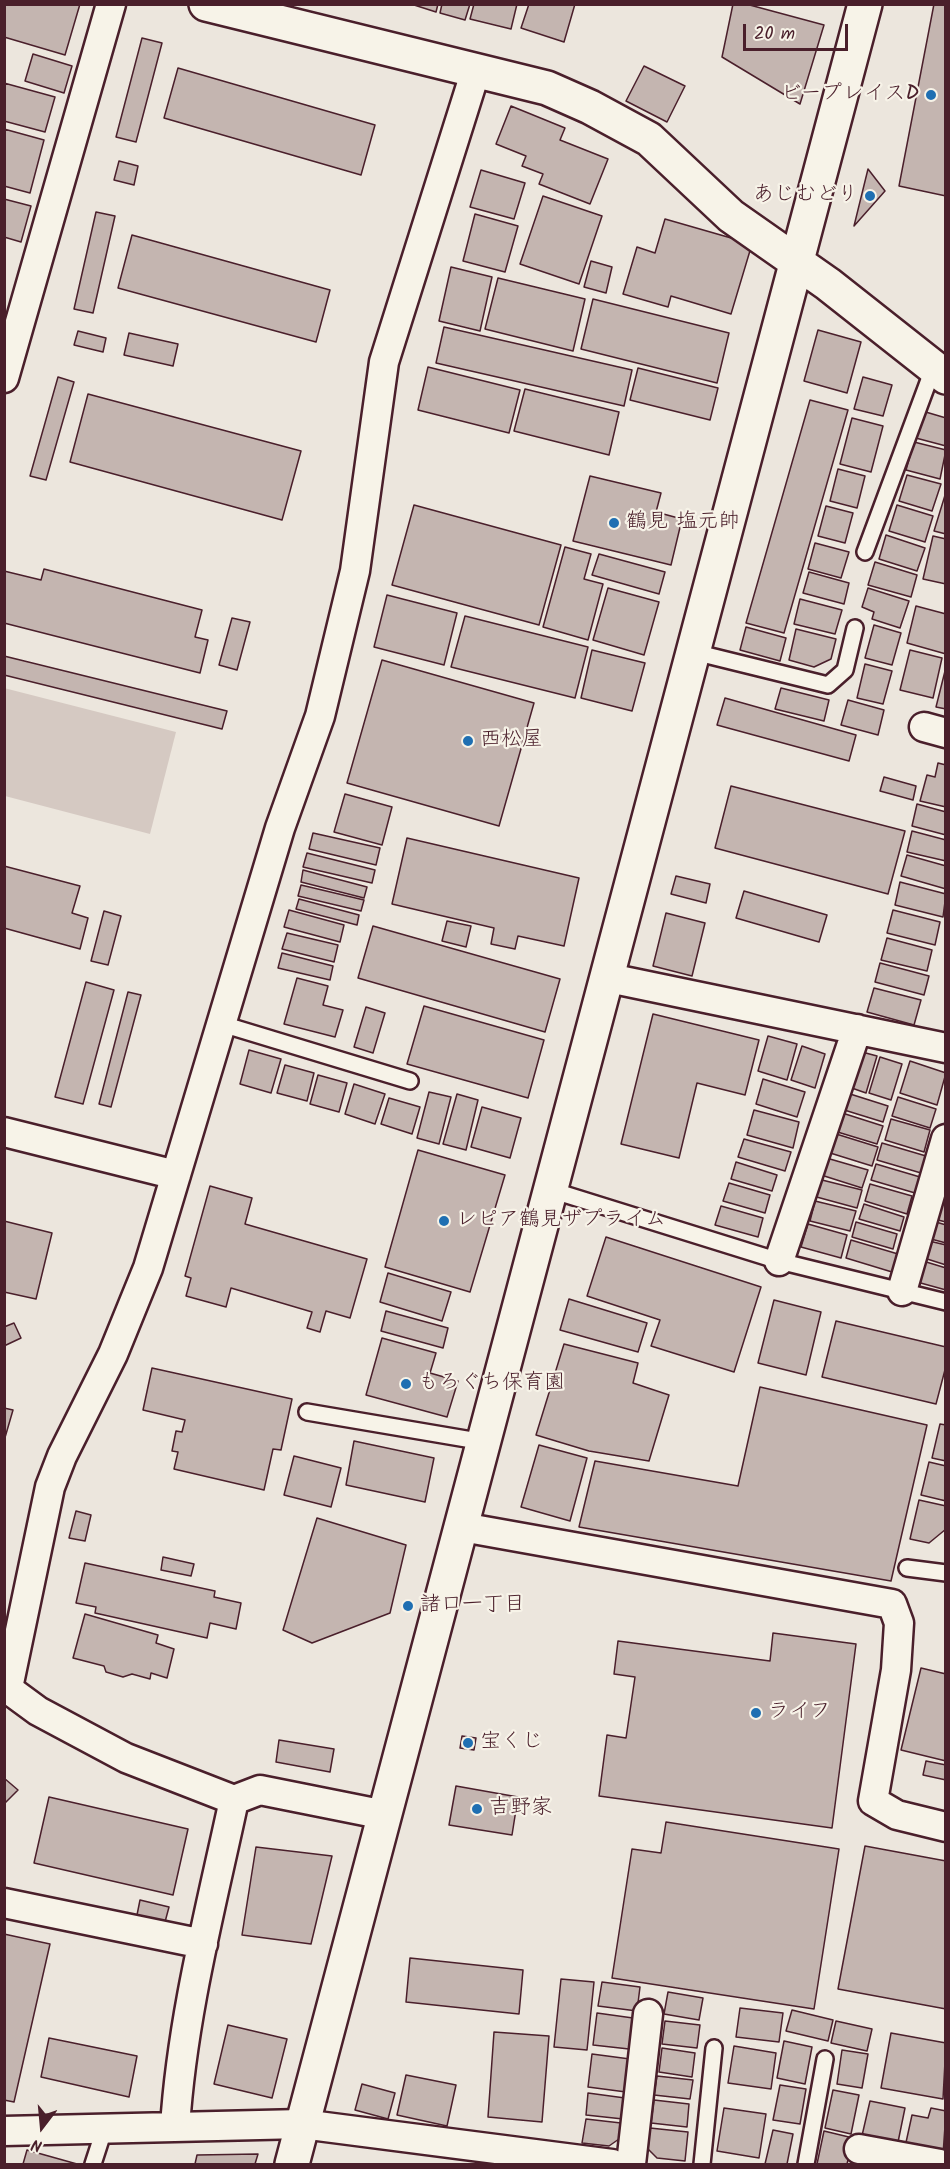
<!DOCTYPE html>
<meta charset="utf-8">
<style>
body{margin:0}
#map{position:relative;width:950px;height:2169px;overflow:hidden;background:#ece6dd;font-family:Kalam,sans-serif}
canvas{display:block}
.frame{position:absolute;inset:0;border:6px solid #4a1f2b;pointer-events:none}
.north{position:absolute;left:12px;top:2097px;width:60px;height:60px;-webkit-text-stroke:4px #f7f3e8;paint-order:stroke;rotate:196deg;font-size:16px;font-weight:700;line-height:24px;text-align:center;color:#4a1f2b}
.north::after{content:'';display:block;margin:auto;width:21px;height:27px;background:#4a1f2b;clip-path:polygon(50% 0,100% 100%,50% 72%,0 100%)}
.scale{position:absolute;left:743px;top:24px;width:105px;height:27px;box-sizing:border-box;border:3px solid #4a1f2b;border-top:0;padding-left:8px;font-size:18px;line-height:21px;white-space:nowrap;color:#4a1f2b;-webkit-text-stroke:4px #f7f3e8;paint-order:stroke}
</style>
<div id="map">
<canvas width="950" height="2169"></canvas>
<div class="frame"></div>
<div class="north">N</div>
<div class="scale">20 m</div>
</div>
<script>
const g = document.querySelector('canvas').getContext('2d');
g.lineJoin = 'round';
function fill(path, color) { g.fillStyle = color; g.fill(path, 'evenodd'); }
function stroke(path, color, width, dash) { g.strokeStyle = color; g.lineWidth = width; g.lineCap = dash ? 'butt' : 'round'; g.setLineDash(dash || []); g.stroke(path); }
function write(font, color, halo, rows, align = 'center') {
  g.font = font + ' Kalam,"Klee One",sans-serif'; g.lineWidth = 4.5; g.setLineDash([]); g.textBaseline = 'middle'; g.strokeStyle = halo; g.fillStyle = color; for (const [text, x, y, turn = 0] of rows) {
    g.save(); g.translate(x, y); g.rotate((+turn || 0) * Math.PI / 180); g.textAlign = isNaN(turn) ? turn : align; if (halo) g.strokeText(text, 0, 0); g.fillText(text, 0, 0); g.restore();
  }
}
fill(new Path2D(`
 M4,688L176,732L150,834L5,796Z`), '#d5c9c2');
const building = new Path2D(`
 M5,4H80L65,55L4,37Z
 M411,4H438L436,12Z
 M442,4H470L465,20L440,13Z
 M474,4H517L511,29L470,19Z
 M529,4H575L564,42L521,28Z
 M733,4H746L824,25L800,104L722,57Z
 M934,4H946V196L899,186Z
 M142,38L162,43L136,142L116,137Z
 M33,54L72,66L64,93L25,81Z
 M644,66L685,86L667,122L626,101Z
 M178,68L375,125L361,175L164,118Z
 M4,83L55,97L45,132L4,121Z
 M511,106L565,128L560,140L608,159L590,204L539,184L543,174L522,166L526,156L496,144Z
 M4,129L44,140L30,193L4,186Z
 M119,161L138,166L134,185L114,180Z
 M868,169L885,191L854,226Z
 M481,170L525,183L514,219L470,207Z
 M543,196L602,216L579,284L520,264Z
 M4,199L31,206L21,242L4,237Z
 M96,212L115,216L93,313L74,309Z
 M475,214L518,226L505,272L463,261Z
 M665,219L752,244L731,314L671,296L668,307L623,294L637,247L655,253Z
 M132,235L330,290L316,342L118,288Z
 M591,261L612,267L606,293L584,287Z
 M451,267L492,277L480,331L439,321Z
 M498,278L585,299L573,351L485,329Z
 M593,299L729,333L717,383L581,349Z
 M444,327L632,370L624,406L436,363Z
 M818,330L861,342L847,393L804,381Z
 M78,331L106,338L103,352L74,345Z
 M129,333L178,344L173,366L124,355Z
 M428,367L520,390L509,433L418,410Z
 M638,368L718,388L710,420L630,400Z
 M58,377L74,382L46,480L30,476Z
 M863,377L892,385L883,416L854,409Z
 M525,389L619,412L609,455L514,431Z
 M88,394L301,451L282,520L70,462Z
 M810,400L848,410L784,633L746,623Z
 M919,410L946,418V446L912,437Z
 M852,418L883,426L871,472L840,464Z
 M914,442L946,450L940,479L906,470Z
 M838,469L865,476L857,508L830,501Z
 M907,475L941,484L932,511L899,501Z
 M590,476L661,493L656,512L682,519L671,565L573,541Z
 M946,492V534L934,531Z
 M414,505L561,545L539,625L392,585Z
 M897,505L933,516L925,542L889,531Z
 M826,506L853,513L845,543L818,536Z
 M886,535L925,548L917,571L879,559Z
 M933,536L946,539V584L923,579Z
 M815,543L849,552L841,578L808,569Z
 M565,547L591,554L584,579L603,584L588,640L543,627Z
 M599,554L665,572L659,594L592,575Z
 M875,562L917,575L911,597L868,585Z
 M44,569L202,610L195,637L208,640L200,673L4,623V571L41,580Z
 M809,572L849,583L844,604L803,593Z
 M608,588L659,602L644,655L593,640Z
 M868,588L909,601L900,628L872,619L874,612L862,607Z
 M387,595L457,613L444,665L374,647Z
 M800,599L842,610L835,634L794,624Z
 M916,606L946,614V654L907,643Z
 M465,616L588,647L575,698L451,667Z
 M232,618L250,622L237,670L219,665Z
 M874,625L901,633L892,665L865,658Z
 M746,627L786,638L780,661L740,650Z
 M796,629L836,639L831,659L814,667L789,660Z
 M592,650L645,663L632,711L581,698Z
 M910,650L942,658L933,698L900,690Z
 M4,656L227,711L222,729L4,675Z
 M382,660L534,703L499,826L347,783Z
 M865,664L892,671L883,704L857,698Z
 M946,667V709L936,707Z
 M781,688L829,700L824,721L775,709Z
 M725,698L856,735L849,761L717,725Z
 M848,700L884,710L878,735L841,725Z
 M938,763L946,765V807L920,801L927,775L935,777Z
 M884,777L916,786L913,800L880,791Z
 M731,786L905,831L888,894L715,848Z
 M345,794L392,807L382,845L334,832Z
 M917,804L946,812V835L912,826Z
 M912,831L946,840V861L907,852Z
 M313,833L380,848L376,865L309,849Z
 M407,838L579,878L564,946L518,936L515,949L491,944L494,928L392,904Z
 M307,853L375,870L372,883L303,867Z
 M907,855L946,866V889L901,876Z
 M4,866L80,886L72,913L88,918L80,949L4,928Z
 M303,870L367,887L364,898L301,882Z
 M676,876L710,884L706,903L671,894Z
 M900,882L946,894L943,917L895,905Z
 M301,885L364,900L361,911L298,896Z
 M744,891L827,915L819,942L736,918Z
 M299,899L359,915L357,925L296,909Z
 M289,910L344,925L340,942L284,927Z
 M893,910L940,922L935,945L887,933Z
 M104,911L121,916L108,965L91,961Z
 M666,913L705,923L692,976L653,966Z
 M447,921L471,926L466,947L442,941Z
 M373,926L560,979L545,1032L358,978Z
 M287,933L338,945L334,962L282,949Z
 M887,938L932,950L927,971L881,960Z
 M282,953L333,966L330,980L278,968Z
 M880,963L929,976L924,995L875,982Z
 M297,978L328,986L323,1005L343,1010L335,1037L284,1024Z
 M86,982L114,990L83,1104L55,1097Z
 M874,988L921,1000L914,1025L867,1012Z
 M128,992L141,995L111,1107L99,1104Z
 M424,1006L544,1040L528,1098L407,1064Z
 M366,1007L385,1013L373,1053L354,1047Z
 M653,1014L759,1040L745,1095L697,1083L679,1158L621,1144Z
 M768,1036L797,1044L787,1080L758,1071Z
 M802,1046L825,1054L815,1088L791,1080Z
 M249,1050L281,1059L271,1093L240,1084Z
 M862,1052L877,1056L866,1093L846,1086Z
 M880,1057L902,1064L891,1100L869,1093Z
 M910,1061L946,1073L937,1105L900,1093Z
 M285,1065L314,1073L307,1101L277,1093Z
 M318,1075L347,1083L339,1112L310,1104Z
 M763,1079L805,1092L797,1117L756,1104Z
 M354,1084L385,1094L375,1124L345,1114Z
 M429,1092L451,1097L439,1144L417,1138Z
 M847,1093L888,1106L883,1122L841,1109Z
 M457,1094L478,1100L466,1150L443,1144Z
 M898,1097L936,1109L930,1128L892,1116Z
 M389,1098L420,1107L412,1134L381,1124Z
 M482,1107L521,1118L510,1158L471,1147Z
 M754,1110L799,1122L793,1148L747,1135Z
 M836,1111L883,1126L877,1144L831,1130Z
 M891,1119L930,1130L924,1152L885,1140Z
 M833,1133L878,1147L872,1166L827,1152Z
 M744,1139L791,1152L785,1171L738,1157Z
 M882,1143L926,1156L921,1173L877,1160Z
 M418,1150L505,1175L470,1292L385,1267Z
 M823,1157L868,1170L862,1188L818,1174Z
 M736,1162L777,1175L772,1191L731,1179Z
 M876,1164L920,1177L915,1193L871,1180Z
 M818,1179L862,1190L857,1208L813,1196Z
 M729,1183L770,1195L765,1213L723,1201Z
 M870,1184L912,1196L907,1214L865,1201Z
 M210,1186L252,1198L245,1224L367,1259L350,1318L326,1311L320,1332L307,1328L312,1312L231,1288L226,1307L186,1296L191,1278L185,1276Z
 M815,1201L856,1211L850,1231L810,1221Z
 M864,1204L904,1217L900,1231L859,1219Z
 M942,1204L946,1205V1222L938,1220Z
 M721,1206L763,1218L758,1237L715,1225Z
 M4,1221L52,1233L36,1299L4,1292Z
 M856,1222L897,1234L893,1249L852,1237Z
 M936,1222L946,1225V1243L931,1239Z
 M808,1224L847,1235L841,1258L801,1247Z
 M606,1237L761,1287L734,1372L651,1346L660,1320L587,1296Z
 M851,1240L898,1254L892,1272L846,1258Z
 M929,1241L946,1245V1265L924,1258Z
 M923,1261L946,1268V1290L917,1282Z
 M388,1273L451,1292L442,1321L380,1302Z
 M569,1299L647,1323L638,1352L560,1330Z
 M774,1300L821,1312L806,1375L758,1363Z
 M386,1311L448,1328L443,1348L381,1331Z
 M836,1321L946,1347V1366L936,1404L822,1377Z
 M14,1323L21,1338L4,1346V1327Z
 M382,1338L436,1353L430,1373L458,1381L447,1417L366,1395Z
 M564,1344L638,1363L633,1383L669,1395L649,1461L589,1451L536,1435Z
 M152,1368L292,1399L281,1450L273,1449L264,1490L174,1469L178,1452L172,1451L176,1431L182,1432L185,1420L143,1410Z
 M760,1387L927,1425L891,1581L579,1527L595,1461L738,1486Z
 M4,1408L13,1410L4,1441Z
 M940,1424L946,1425V1461L932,1458Z
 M354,1441L434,1458L425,1502L346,1485Z
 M539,1445L587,1458L570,1521L521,1507Z
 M294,1456L341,1468L331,1507L284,1495Z
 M929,1462L946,1466V1501L921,1495Z
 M919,1500L946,1506V1529L929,1543L910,1539Z
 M76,1511L91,1515L85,1541L69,1538Z
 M317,1518L406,1545L390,1613L312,1643L283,1630Z
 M163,1557L194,1564L191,1576L161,1570Z
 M85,1563L215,1591L214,1597L241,1603L236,1629L210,1623L207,1638L95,1613L96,1607L76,1603Z
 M85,1614L158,1635L156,1643L174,1649L167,1678L151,1673L150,1679L132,1674L123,1677L106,1672L104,1666L73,1658Z
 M773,1633L856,1644L832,1828L599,1796L607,1735L626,1738L635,1677L614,1674L618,1641L770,1661Z
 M921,1668L946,1674V1761L901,1750Z
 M462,1736L476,1738L474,1750L460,1748Z
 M279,1740L334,1749L330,1772L276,1762Z
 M926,1761L946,1765V1780L923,1775Z
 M4,1778L18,1790L4,1804Z
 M456,1786L518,1797L512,1835L449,1825Z
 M49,1797L188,1829L173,1895L34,1863Z
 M666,1822L839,1849L814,2009L612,1978L632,1849L661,1853Z
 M865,1846L946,1861V2009L838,1989Z
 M256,1847L332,1856L311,1944L242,1935Z
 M140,1900L169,1907L165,1922L137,1915Z
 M4,1934L50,1944L14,2102L4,2100Z
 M410,1958L523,1970L519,2014L406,2002Z
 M561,1979L594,1982L587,2050L554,2047Z
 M602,1982L640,1987L637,2011L598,2006Z
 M668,1992L703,1998L699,2020L664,2014Z
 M740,2008L783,2013L779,2042L736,2037Z
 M792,2010L833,2020L828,2041L786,2031Z
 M597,2013L633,2018L629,2049L593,2045Z
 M665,2021L700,2025L697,2048L662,2044Z
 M836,2021L872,2029L867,2051L831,2043Z
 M228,2025L287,2039L272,2098L214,2084Z
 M494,2032L549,2036L542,2122L488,2117Z
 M891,2033L946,2043L943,2099L881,2088Z
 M49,2038L137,2056L129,2097L41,2077Z
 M784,2041L812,2047L805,2084L777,2078Z
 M734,2046L776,2053L771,2089L728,2083Z
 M662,2048L695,2053L692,2077L659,2072Z
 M842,2050L868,2054L862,2088L837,2084Z
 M592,2054L630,2059L626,2092L588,2087Z
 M406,2075L456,2085L447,2126L397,2115Z
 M657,2076L693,2080L690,2099L654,2095Z
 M362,2084L395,2093L388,2119L355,2110Z
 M780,2085L806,2089L800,2124L773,2120Z
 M833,2090L859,2095L851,2134L825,2128Z
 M588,2093L625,2098L623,2119L586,2115Z
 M654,2100L689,2104L687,2127L651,2123Z
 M870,2101L905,2108L897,2147L861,2140Z
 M724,2108L766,2114L759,2158L717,2151Z
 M931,2108L946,2111L943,2155L905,2147L912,2115L928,2118Z
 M586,2119L621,2123L619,2139L609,2146L582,2143Z
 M650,2128L688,2132L685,2161L657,2158L648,2149Z
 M773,2130L793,2134L787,2164H765Z
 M824,2131L853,2138L847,2164H817Z
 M27,2150L77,2164H23Z
 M258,2154L255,2164H195L197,2155Z`);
fill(building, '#c4b5b0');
stroke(building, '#4a1f2b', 1.5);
const lane = new Path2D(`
 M865,552L933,369
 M694,652L828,685L845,670L855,628
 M222,1024L410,1081
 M551,1190L779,1261L946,1302
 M307,1412L484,1442
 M907,1568L946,1573
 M93,2164L104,2130
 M702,2164L714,2048
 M806,2164L825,2059`);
const street = new Path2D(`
 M4,378L111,4
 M924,727L946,733
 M609,978L946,1048
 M4,1132L176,1175
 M779,1261L857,1029
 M902,1291L946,1139
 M462,1527L892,1604L899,1623L896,1670L873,1801L897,1815L946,1827
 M4,1686L38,1711L126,1758L234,1800L260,1790L385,1815
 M8,1688L50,1487L62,1456L113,1354L148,1268L280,828L320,716L355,571L384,362L476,70
 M4,1903L203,1944
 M175,2127C182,2017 211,1907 234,1800
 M4,2131L302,2124L612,2164
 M859,2149L940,2164
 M631,2164L648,2014`);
const secondary = new Path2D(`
 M206,4L547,88L590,107L649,139L731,216L828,284L946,377
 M292,2164L865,4`);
stroke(lane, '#4a1f2b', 20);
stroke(street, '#4a1f2b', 33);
stroke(secondary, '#4a1f2b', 38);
stroke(lane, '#f7f3e8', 15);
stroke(street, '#f7f3e8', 28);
stroke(secondary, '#f7f3e8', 33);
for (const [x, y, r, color] of [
 [931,95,6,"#1f6fb2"],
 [870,196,6,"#1f6fb2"],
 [614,523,6,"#1f6fb2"],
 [468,741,6,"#1f6fb2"],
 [444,1221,6,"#1f6fb2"],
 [406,1384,6,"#1f6fb2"],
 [408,1606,6,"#1f6fb2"],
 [756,1713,6,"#1f6fb2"],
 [468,1743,6,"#1f6fb2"],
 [477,1809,6,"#1f6fb2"]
]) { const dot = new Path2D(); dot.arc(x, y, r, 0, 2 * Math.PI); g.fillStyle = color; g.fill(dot); stroke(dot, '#f7f3e8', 2); }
write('21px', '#4a1f2b', '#f7f3e8', [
 ["ビープレイスD",919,95,"right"],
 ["あじむどり",858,196,"right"],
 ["鶴見 塩元帥",626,523],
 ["西松屋",480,741],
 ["レピア鶴見ザプライム",456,1221],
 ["もろぐち保育園",418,1384],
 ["諸口一丁目",420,1606],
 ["ライフ",768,1713],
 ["宝くじ",480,1743],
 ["吉野家",489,1809]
], 'left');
</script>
